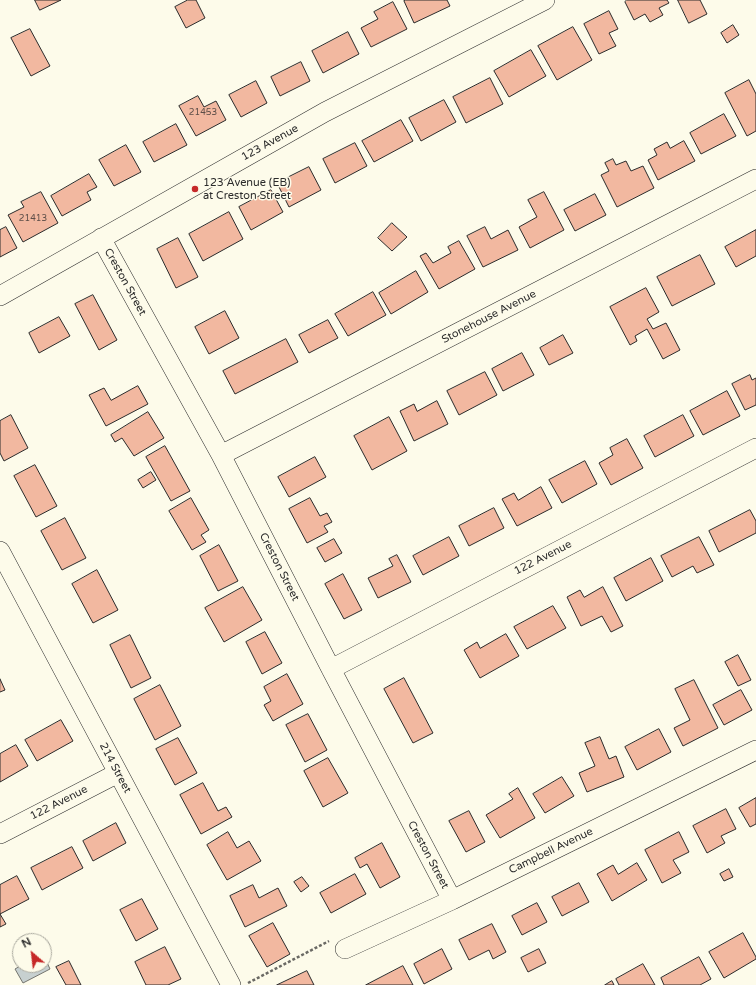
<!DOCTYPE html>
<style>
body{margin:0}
#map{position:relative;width:756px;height:985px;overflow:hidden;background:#fdfbea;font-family:"Varela Round",sans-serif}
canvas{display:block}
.north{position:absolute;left:12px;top:933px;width:40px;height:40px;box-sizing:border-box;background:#fdfbea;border:1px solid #a9a89e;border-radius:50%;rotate:332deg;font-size:11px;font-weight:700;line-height:16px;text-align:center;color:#2b2b2b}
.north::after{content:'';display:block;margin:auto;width:14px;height:18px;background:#c62828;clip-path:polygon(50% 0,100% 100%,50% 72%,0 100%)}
</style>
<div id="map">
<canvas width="756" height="985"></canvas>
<div class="north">N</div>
</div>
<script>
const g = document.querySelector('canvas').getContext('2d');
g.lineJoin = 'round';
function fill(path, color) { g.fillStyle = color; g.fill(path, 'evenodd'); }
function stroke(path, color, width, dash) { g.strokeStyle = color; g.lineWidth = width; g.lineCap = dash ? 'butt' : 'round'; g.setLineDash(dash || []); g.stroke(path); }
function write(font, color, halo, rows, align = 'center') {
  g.font = font + ' "Varela Round",sans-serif'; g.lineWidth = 3; g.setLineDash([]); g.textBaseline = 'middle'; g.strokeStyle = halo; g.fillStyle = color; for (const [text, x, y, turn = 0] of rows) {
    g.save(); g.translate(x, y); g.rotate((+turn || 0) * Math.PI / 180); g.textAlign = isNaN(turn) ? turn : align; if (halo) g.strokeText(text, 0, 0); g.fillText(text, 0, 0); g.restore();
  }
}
const water = new Path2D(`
 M44,956L50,969L23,983L15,969L22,965H44Z`);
fill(water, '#c7d0d0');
stroke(water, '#74746e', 1);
const building = new Path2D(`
 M35,0H61L40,10Z
 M188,0H196L205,18L186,28L175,7Z
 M406,0H447L450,6L414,23L404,1Z
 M627,0H667L669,3L659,8L663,15L650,22L645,14L634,20L625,2Z
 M678,0H700L707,14L689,23Z
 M393,2L407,29L371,47L361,28L378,19L374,12Z
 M609,11L618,29L609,33L616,46L599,54L584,24Z
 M733,25L739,35L727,43L721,33Z
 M573,27L592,60L557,80L538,46Z
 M30,29L50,66L31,76L11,38Z
 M348,32L359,54L323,73L312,51Z
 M531,50L546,76L509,97L494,71Z
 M301,62L310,81L280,96L271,77Z
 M490,78L503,104L466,123L453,97Z
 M749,80L756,94V131L747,136L725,93Z
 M256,81L267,103L241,117L229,95Z
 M198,96L204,107L216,101L226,120L196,136L179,106Z
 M444,100L456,122L421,141L409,118Z
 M724,114L736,136L701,154L690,133Z
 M401,120L413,141L374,162L362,141Z
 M176,124L187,145L154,162L143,142Z
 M684,141L695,161L658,180L648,160L657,155L654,149L667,142L670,148Z
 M355,143L367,166L335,183L323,159Z
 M126,145L141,172L114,186L99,160Z
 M613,159L616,165L626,161L631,171L643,166L654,188L617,207L601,175L609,171L605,163Z
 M309,167L321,190L289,207L277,183Z
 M89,174L97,187L87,192L91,200L62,216L51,196Z
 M271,190L283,212L251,230L239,207Z
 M41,192L58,223L23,242L8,215L24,207L21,202Z
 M544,192L564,230L530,248L519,227L537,217L528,200Z
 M595,194L606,215L575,231L564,210Z
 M229,212L243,239L203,261L189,234Z
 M392,223L407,237L392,251L378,238Z
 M6,227L17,248L0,257V230Z
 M485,227L491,239L508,230L518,250L483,267L467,236Z
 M756,230V256L736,267L725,247Z
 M178,238L198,277L176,288L157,249Z
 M459,241L475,269L439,289L420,256L426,253L433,263L451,253L448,247Z
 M700,255L715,284L672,306L657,277Z
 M416,271L428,292L391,314L379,293Z
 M646,288L659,312L647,319L653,329L666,323L680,350L663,359L647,329L635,336L637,341L630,345L610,307Z
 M373,292L386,315L348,336L335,314Z
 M93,295L117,340L99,350L75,304Z
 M225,311L239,338L209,354L195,327Z
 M59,317L70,336L39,353L29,333Z
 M328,320L338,338L309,353L299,335Z
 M563,335L573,353L549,365L540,348Z
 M286,339L298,362L235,394L223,371Z
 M522,353L534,375L503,391L492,369Z
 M485,372L497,395L459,415L447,391Z
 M750,375L752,380L756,378V405L745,410L732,384Z
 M138,386L148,404L106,426L89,395L104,388L111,400Z
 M727,391L740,416L703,435L690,411Z
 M437,401L448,424L414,441L400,411L414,404L417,411Z
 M148,412L164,438L134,456L122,438L115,442L111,435Z
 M11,415L28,448L4,461L0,453V421Z
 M683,415L694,436L655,457L644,436Z
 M389,417L407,451L372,470L354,436Z
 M627,439L643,468L611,485L599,463L613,455L610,448Z
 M165,446L190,491L171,501L146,457Z
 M315,457L326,477L289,497L278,477Z
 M585,461L597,484L562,503L549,480Z
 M35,465L57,506L36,517L14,476Z
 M151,472L156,480L143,488L138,480Z
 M541,487L552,508L517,526L502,499L514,493L518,500Z
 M191,498L209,530L201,535L206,542L192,550L169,511Z
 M310,498L320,516L327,513L332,522L324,526L328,532L307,543L289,509Z
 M494,508L504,528L469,546L459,526Z
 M750,510L756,521V533L719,552L709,531Z
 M65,518L86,558L62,570L41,531Z
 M449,537L459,556L423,575L413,556Z
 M699,537L714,565L697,573L693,566L672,577L661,556Z
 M334,539L342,553L325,562L317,548Z
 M219,545L238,581L218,591L200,556Z
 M397,555L411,582L378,598L368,578L393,566L389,559Z
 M651,558L663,581L626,601L614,578Z
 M97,570L118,610L93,623L72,584Z
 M343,574L362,610L344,619L325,584Z
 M243,587L262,620L224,642L205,608Z
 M603,587L623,626L611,632L602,616L581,626L567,597L580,590L584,597Z
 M553,606L566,628L527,649L514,627Z
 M265,632L282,663L262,674L246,642Z
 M506,634L519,656L480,678L464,650L477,642L480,648Z
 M130,635L151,678L131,688L110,645Z
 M738,655L751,680L738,686L725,662Z
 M287,674L303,704L273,721L264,705L271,701L264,687Z
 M404,678L433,733L413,743L384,689Z
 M0,679L5,690L0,692Z
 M694,680L718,728L683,746L674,728L690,720L675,689Z
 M160,685L181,726L155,740L134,699Z
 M741,690L752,710L724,725L713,705Z
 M308,714L327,750L305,762L286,725Z
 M61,720L73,741L37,761L25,740Z
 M659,729L671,752L637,770L625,747Z
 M600,737L609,759L616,756L624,777L587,792L579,773L595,766L585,743Z
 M178,738L197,773L175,785L156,749Z
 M16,745L28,766L0,782V754Z
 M328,758L348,793L323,807L304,771Z
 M562,777L574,796L545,813L533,794Z
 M203,783L218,811L226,807L232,817L201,834L180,795Z
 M518,788L535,818L500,838L486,815L513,799L509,794Z
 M756,798V824L750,827L739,808Z
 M726,809L736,829L721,836L725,843L707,853L693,826Z
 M469,811L485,842L466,852L449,821Z
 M116,823L126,843L93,861L83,841Z
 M228,832L237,848L249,841L261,861L227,880L207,845Z
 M679,832L689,852L673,860L681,873L662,883L645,850Z
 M382,843L400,877L380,888L367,864L360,868L355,858Z
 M72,847L83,868L42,890L31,868Z
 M637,863L647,880L612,901L597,874L613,865L618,874Z
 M729,869L733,877L724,881L720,874Z
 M355,874L366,894L331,913L320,893Z
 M17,876L29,899L0,914L6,924L0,927V885Z
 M302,877L309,886L301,892L294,882Z
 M579,883L589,902L562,916L552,897Z
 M253,885L259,898L278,888L287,906L245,927L230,896Z
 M142,899L158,929L136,941L120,910Z
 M537,903L547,922L522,935L512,916Z
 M273,923L290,954L267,967L249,936Z
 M492,924L506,952L493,959L489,950L469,960L459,940Z
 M743,933L756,957V959L724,978L709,952Z
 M165,947L181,979L168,985H146L135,962Z
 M442,949L452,969L424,984L414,964Z
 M539,949L546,963L528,972L521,958Z
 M699,957L711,979L700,985H664L661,978Z
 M69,961L81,985H66L56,967Z
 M643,964L655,985H619L616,979Z
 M403,966L413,985H366Z
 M307,971L314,985H277Z
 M612,981L614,985H605Z`);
fill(building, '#f2b8a0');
stroke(building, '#2b2b2b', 1);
const minor = new Path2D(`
 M101,238L221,455L331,669L452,900
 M0,296L325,112L545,0
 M221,455L756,179
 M0,551L231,985
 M331,669L756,448
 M0,834L118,773
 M345,949L452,900L756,750`);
stroke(minor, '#2b2b2b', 20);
stroke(new Path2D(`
 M248,983L329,941`), '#6a6964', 2.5, [3, 2]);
stroke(minor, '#fdfbea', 19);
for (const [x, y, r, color] of [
 [195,189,4,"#c62828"]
]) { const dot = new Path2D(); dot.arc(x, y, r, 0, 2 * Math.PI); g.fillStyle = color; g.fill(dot); stroke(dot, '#fdfbea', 1.5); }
write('9px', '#5d4e48', null, [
 ["21453",203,113],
 ["21413",33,219]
]);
write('11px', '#2b2b2b', '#fdfbea', [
 ["123 Avenue",270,143,-29],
 ["Creston Street",125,282,61],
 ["Stonehouse Avenue",489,317,-27],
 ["122 Avenue",543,558,-27],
 ["Creston Street",279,567,63],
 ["214 Street",115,768,62],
 ["122 Avenue",59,803,-27],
 ["Campbell Avenue",551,851,-26],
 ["Creston Street",428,855,62]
]);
write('11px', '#2b2b2b', '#fdfbea', [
 ["123 Avenue (EB)",203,183],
 ["at Creston Street",203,196]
], 'left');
</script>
